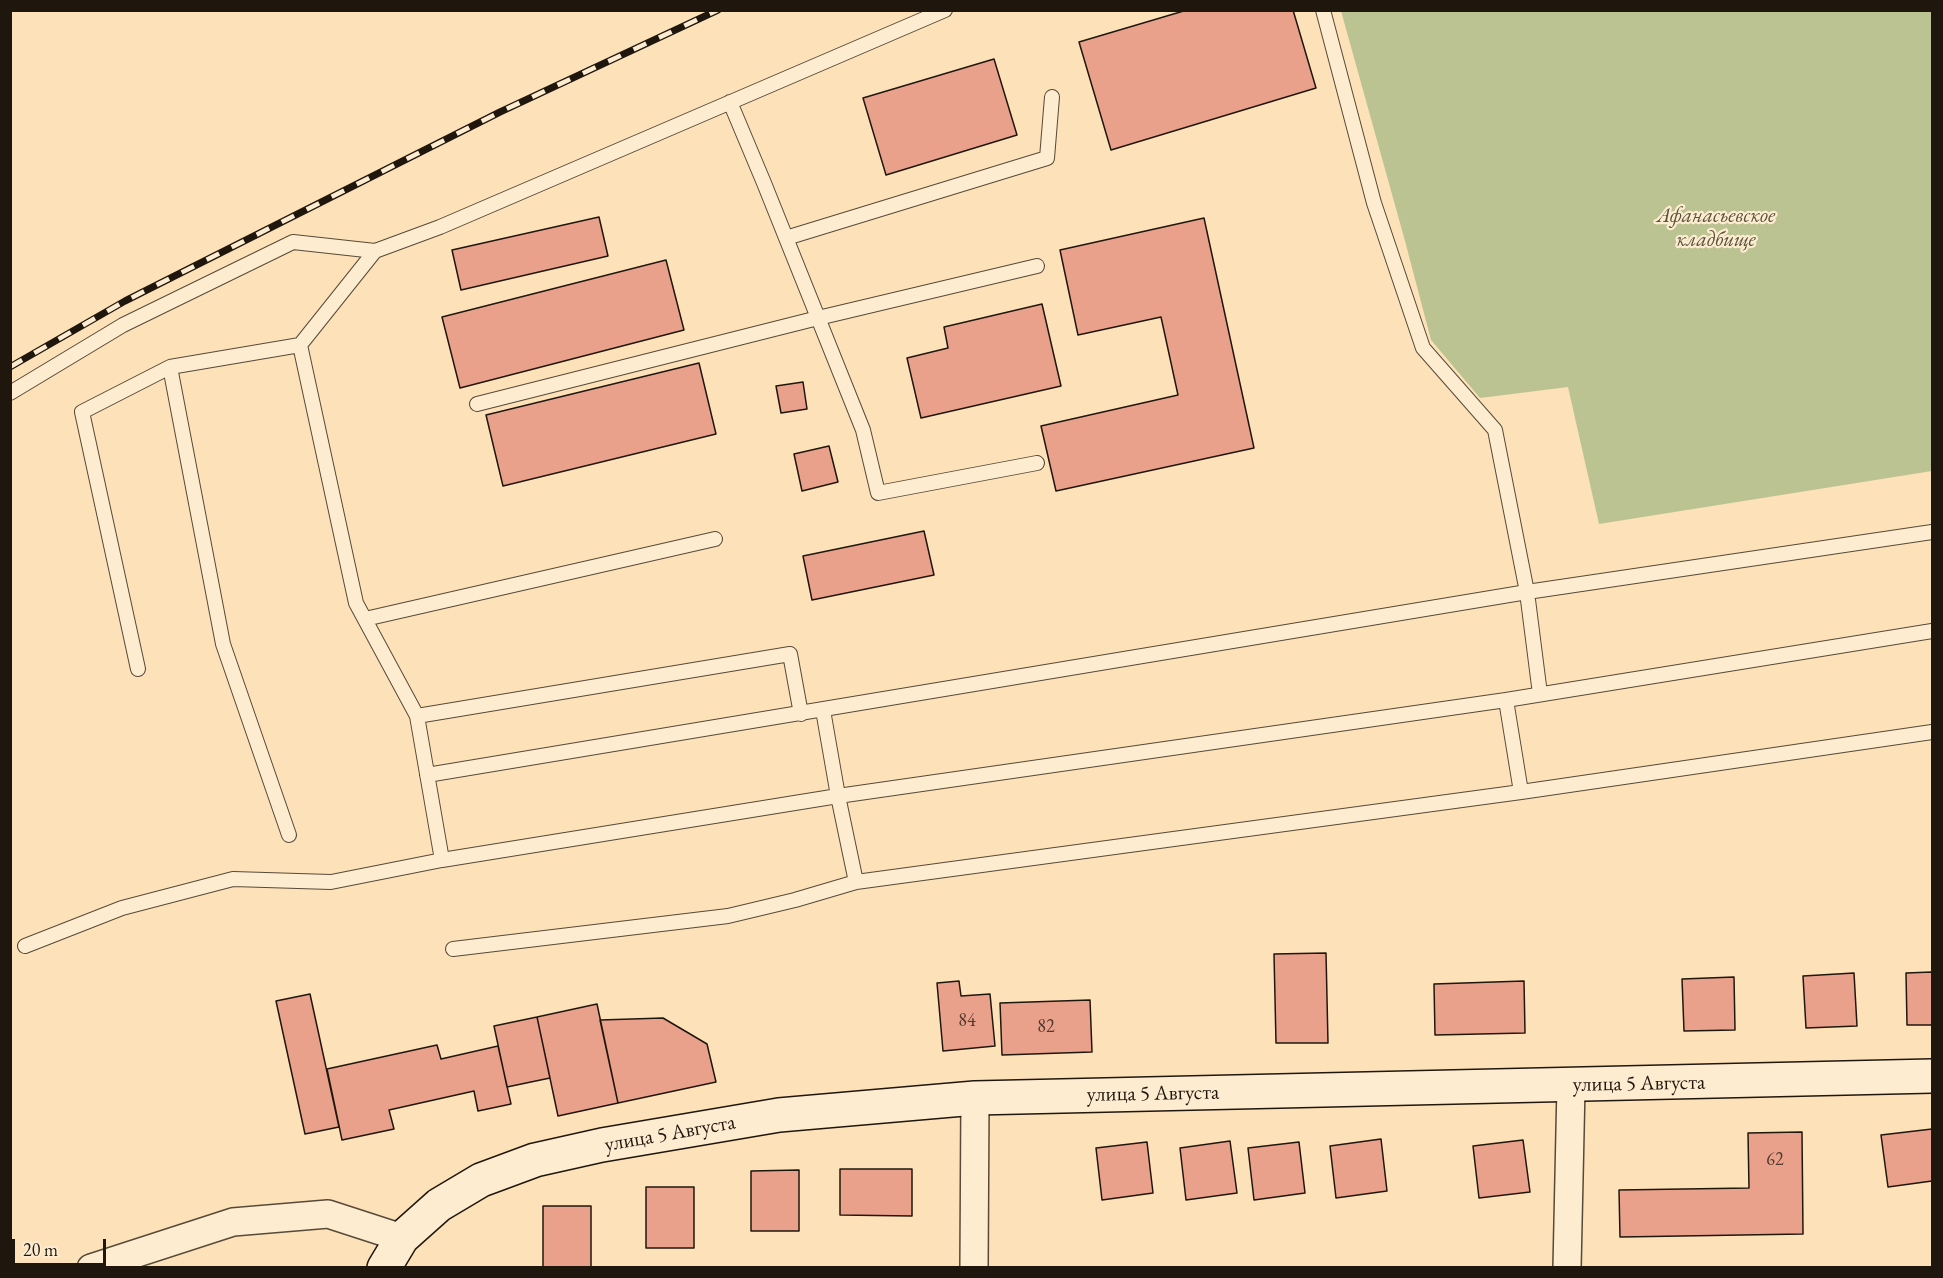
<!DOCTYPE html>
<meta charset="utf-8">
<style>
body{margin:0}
#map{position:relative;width:1943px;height:1278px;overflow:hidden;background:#fde1b8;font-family:"EB Garamond",serif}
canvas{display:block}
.frame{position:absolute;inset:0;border:12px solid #1f170e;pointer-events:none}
.scale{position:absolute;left:12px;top:1239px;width:94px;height:27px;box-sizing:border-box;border:3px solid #1f170e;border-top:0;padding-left:8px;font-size:18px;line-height:21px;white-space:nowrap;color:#1f170e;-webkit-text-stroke:4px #feecd1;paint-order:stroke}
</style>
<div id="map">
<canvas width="1943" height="1278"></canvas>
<div class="frame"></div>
<div class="scale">20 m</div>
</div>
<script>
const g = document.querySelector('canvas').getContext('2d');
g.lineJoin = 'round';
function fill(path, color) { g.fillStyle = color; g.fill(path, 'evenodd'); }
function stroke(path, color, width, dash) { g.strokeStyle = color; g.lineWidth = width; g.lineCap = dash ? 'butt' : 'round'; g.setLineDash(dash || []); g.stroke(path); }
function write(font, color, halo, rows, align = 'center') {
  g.font = font + ' "EB Garamond",serif'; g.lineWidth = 4.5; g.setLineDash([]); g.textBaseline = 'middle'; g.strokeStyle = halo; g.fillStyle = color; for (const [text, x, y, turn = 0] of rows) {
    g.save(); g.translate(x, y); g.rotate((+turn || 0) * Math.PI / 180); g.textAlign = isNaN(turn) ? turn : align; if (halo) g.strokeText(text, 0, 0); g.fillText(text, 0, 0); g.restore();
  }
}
fill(new Path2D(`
 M1341,11H1932V471L1599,524L1568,387L1480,398L1431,340L1405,241Z`), '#bcc392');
const building = new Path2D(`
 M1187,10H1293L1316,88L1111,150L1079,42Z
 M994,59L1017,135L886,175L863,98Z
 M599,217L608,256L461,290L452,250Z
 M1204,218L1254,448L1056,491L1041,426L1178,395L1161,317L1078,335L1060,250Z
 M666,260L684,330L460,388L442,317Z
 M1042,304L1061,386L921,418L907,358L948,348L944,327Z
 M699,363L716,434L503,486L486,415Z
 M803,382L807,409L781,413L776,386Z
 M829,446L838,482L802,491L794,454Z
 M924,531L934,575L812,600L803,556Z
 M1326,953L1328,1043H1276L1274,954Z
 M1932,972V1025H1907L1906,973Z
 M1854,973L1857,1026L1806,1028L1803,976Z
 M1734,977L1735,1030L1684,1031L1682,979Z
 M959,981L961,996L990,994L995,1046L943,1051L937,983Z
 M1524,981L1525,1033L1435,1035L1434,984Z
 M310,994L339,1127L305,1134L276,1001Z
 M1090,1000L1092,1052L1002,1055L1000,1003Z
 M597,1004L618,1103L558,1116L537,1017Z
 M537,1017L550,1078L507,1087L494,1026Z
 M663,1018L707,1044L716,1082L618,1103L600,1020Z
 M437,1045L441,1059L498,1046L511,1104L478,1111L474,1091L389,1110L394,1129L342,1140L327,1069Z
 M1932,1129V1181L1888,1187L1881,1135Z
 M1802,1132L1803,1234L1620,1237L1619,1190L1749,1188L1748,1133Z
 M1381,1139L1387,1191L1336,1198L1330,1146Z
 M1523,1140L1530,1192L1479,1198L1473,1146Z
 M1230,1141L1237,1193L1186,1200L1180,1148Z
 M1147,1142L1153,1193L1102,1200L1096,1148Z
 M1299,1142L1305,1193L1254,1200L1248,1148Z
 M840,1169H912V1216L840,1215Z
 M799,1170V1231H751V1171Z
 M646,1187H694V1248H646Z
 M543,1206H591V1267H543Z`);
fill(building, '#eaa18c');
stroke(building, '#1f170e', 1.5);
const lane = new Path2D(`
 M1323,10L1374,203L1423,348L1495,430L1527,592L1540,694
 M730,102L764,183L863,430L878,493L1037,463
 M786,238L1047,158L1052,97
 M375,251L300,345L356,603L417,716L442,860L838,796L1506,700L1932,631
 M10,393L123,325L293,242L375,251L440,227L945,10
 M477,404L818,318L1037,266
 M365,619L715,539
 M138,669L82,412L170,367
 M1506,700L1521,792L1932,732
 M823,710L838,796L856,882L1521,792
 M417,716L790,654L801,714
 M427,775L1527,592L1932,532
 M289,835L223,644L170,367L300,345
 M25,946L122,908L233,879L331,882L442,860
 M453,949L728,916L795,900L856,882`);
const street = new Path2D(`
 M91,1268L233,1222L328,1214L402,1238
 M974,1268L975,1098
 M1567,1268L1571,1086`);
const secondary = new Path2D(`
 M384,1268L402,1238L439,1205L481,1180L535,1160L602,1145L779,1115L975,1098L1932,1076`);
stroke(lane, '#564a38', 16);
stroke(street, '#564a38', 30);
stroke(secondary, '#1f170e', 36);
stroke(lane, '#feecd1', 14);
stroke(street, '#feecd1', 27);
stroke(secondary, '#feecd1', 33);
const rail = new Path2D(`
 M10,367L125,301L500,112L718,10`);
stroke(rail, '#1f170e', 7);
stroke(rail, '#feecd1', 4.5, [14]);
write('18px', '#523a2e', null, [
 ["84",967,1021],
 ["82",1046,1027],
 ["62",1775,1160]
]);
write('italic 21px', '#56533c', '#feecd1', [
 ["Афанасьевское",1716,216],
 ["кладбище",1716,240]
]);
write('21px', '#1f170e', '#feecd1', [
 ["улица 5 Августа",1639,1084,-1],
 ["улица 5 Августа",1153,1094,-1],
 ["улица 5 Августа",670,1134,-10]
]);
</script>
